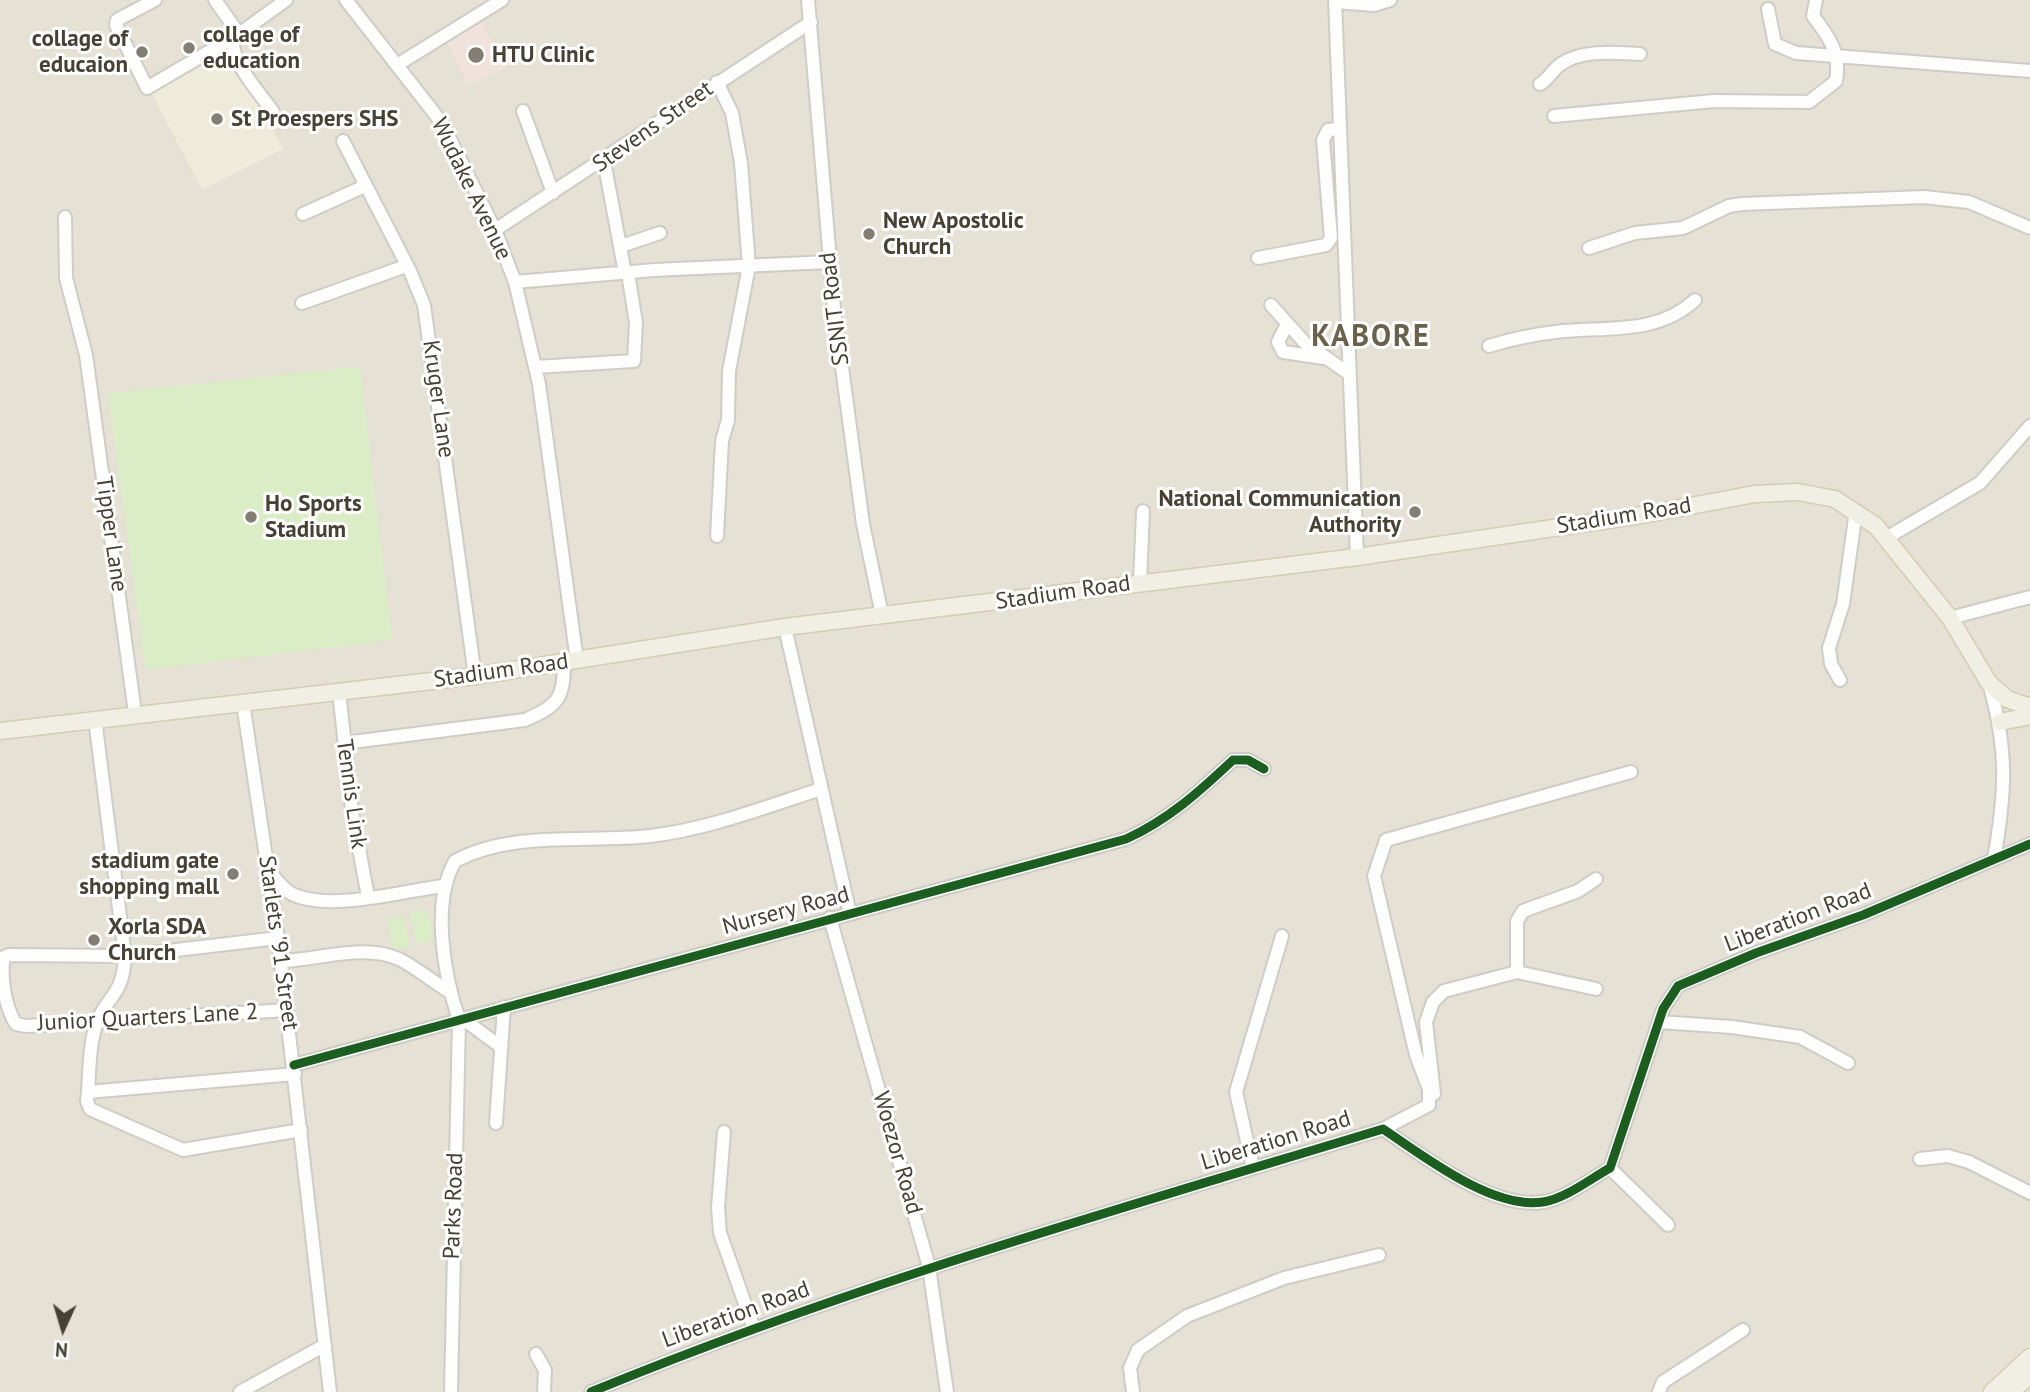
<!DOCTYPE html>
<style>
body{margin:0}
#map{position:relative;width:2030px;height:1392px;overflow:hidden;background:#f0efe8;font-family:"PT Sans",sans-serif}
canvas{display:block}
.north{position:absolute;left:28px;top:1294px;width:70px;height:70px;-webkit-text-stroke:5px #fff;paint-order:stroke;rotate:184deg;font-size:19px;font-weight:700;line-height:28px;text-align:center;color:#464134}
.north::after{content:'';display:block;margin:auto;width:24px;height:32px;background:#464134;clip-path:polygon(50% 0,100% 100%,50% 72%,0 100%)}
</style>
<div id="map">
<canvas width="2030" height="1392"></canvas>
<div class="north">N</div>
</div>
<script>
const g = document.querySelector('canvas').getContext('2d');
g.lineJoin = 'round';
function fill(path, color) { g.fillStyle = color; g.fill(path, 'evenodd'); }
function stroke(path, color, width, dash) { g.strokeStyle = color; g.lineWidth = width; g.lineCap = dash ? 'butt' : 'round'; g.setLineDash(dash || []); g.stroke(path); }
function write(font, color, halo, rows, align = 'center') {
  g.font = font + ' "PT Sans",sans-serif'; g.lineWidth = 6; g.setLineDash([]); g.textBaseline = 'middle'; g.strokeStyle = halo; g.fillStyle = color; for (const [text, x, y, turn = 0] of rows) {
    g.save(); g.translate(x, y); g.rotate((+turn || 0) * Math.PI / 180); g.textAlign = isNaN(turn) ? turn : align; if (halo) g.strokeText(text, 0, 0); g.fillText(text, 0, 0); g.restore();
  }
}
fill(new Path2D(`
 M0,0H2030V1392H0Z`), '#e5e1d5');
fill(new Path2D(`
 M231,49L283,149L202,190L150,90Z`), '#efebda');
fill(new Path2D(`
 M480,21L508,67L468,85L446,42Z`), '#f0e3dc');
fill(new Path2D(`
 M360,367L392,640L146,670L108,393Z
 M427,910L434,940L417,944L410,913Z
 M403,916L410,947L394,951L387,919Z`), '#dbedc6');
const minor = new Path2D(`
 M155,0L117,20L116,25L147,88L239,34
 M215,0L239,34L286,0
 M346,0L442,123L495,230L515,282L539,384L577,661
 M808,0L834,308L863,524L882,615
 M1335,0L1357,557
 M1336,2L1374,5L1390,0
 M1768,9L1775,44L1796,53L2030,71
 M233,38C230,62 260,93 273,112
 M397,65L502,0
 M1540,84C1549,79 1553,69 1561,64C1582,49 1616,53 1640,54
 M523,111L553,193
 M1554,116L1714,101L1809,102L1836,81C1841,53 1829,37 1813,16L1816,0
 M343,141L410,271L424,305L475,676
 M604,161L625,273
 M303,214L365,186
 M65,217L66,278L86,355L135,713
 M495,230L811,22
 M621,246L660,233
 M1589,248L1635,233L1683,228L1729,206L1742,204L1924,197L1969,202L2030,228
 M1258,258L1326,245L1331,238L1323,140L1328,130L1338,129
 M515,282L654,270L829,262
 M302,303L406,266
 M1271,305L1305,343L1348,373
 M1287,324L1278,342L1283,352L1324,358
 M1489,346C1514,338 1537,334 1563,331C1609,327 1659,334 1695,300
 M535,367L634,361L636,323L628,273
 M717,536L722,441L728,420L729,371L749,266L741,163L732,113L717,82
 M1888,537L1980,483L2030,426
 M1140,583L1143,511
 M1950,618L2030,597
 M785,627L850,914
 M1840,680L1831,664L1829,648L1843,604L1856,511
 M1989,683C2008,751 2006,791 1994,859
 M339,691L352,811L368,897
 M243,703L278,938L330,1392
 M95,719L125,956C123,998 106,995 96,1025C88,1050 90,1076 87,1101L90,1109L183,1150L301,1130
 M344,743L525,720C557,706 564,699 564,664
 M269,871C276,879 283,889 292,894C329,912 403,891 443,886
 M830,918L929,1267L947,1392
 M278,938L125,956L9,955L4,957C0,976 5,1007 16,1024L26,1026L287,1010
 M281,961C319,960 364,943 399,959C417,968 433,982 450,992
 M1517,972V921L1523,911L1578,891L1596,879
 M463,1019L501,1047
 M1659,1022L1732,1027L1800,1037L1848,1063
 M294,1065L1126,839C1168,820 1199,792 1233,760H1248L1264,769
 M88,1092L295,1074
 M1434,1094L1426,1022L1433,1002L1444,991L1517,972L1596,989
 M496,1123L504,1007
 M1383,1129L1429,1105V1089L1416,1055L1374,876L1386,840L1631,772
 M724,1132L718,1207L720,1233L754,1329
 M1920,1159L1948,1156L1969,1162L2030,1193
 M1253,1168L1236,1092L1282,936
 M1610,1168L1668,1225
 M536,1354L545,1370L544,1392
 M240,1392L325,1345
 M451,1392L459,1020C444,975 431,903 455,861C514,830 587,843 650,836C709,829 765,807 821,789
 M591,1392C848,1286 1116,1210 1383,1129C1422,1155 1492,1210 1543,1202C1565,1199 1590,1179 1610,1168L1663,1009L1678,986L1756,953L1863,915L2030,844
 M1133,1392L1130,1368L1138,1350L1187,1316L1284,1278L1379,1255
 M1659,1392L1663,1382L1743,1330`);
const major = new Path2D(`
 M2000,722L2030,716
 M0,731L475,676L785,627L1357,557L1642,515L1755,494L1798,492L1835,499L1876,526L1950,618L1989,683L2007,699L2030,707
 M1992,1392L2030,1357
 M2011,1392L2030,1375`);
stroke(minor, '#ceccc6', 16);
stroke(major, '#d3cdb4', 19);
stroke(minor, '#fdfdfc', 12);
stroke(major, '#f1eee3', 16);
stroke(new Path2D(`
 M294,1065L1126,839C1168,820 1199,792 1233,760H1248L1264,769
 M591,1392C848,1286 1116,1210 1383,1129C1422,1155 1492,1210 1543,1202C1565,1199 1590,1179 1610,1168L1663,1009L1678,986L1756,953L1863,915L2030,844`), '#1b5e20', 9);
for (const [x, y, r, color] of [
 [189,48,7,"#827e73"],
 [142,52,7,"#827e73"],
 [476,55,9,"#827e73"],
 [217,119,7,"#827e73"],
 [869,234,7,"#827e73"],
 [1415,512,7,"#827e73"],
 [251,517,7,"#827e73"],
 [233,874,7,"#827e73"],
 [94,940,7,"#827e73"]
]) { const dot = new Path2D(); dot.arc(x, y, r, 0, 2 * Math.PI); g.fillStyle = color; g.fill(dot); stroke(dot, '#fff', 2.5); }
write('bold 23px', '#464134', '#fff', [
 ["collage of",203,35],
 ["education",203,61],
 ["collage of",128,39,"right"],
 ["educaion",128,65,"right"],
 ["HTU Clinic",492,55],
 ["St Proespers SHS",231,119],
 ["New Apostolic",883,221],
 ["Church",883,247],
 ["National Communication",1401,499,"right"],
 ["Authority",1401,525,"right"],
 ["Ho Sports",265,504],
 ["Stadium",265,530],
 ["stadium gate",219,861,"right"],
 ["shopping mall",219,887,"right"],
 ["Xorla SDA",108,927],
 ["Church",108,953]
], 'left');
write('23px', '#464134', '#fff', [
 ["Stevens Street",653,127,-35],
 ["Wudake Avenue",471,189,64],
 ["SSNIT Road",835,309,-97],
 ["Kruger Lane",438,399,82],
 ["Stadium Road",1624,516,-9],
 ["Tipper Lane",111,534,82],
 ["Stadium Road",1063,593,-8],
 ["Stadium Road",501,671,-8],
 ["Tennis Link",351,794,82],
 ["Nursery Road",786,911,-15],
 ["Liberation Road",1798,918,-21],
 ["Starlets '91 Street",278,943,82],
 ["Junior Quarters Lane 2",148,1018,-3],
 ["Liberation Road",1276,1141,-17],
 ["Woezor Road",897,1153,74],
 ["Parks Road",454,1206,-88],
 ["Liberation Road",736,1315,-20]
]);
g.letterSpacing = '2px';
write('bold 30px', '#6a604b', '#fff', [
 ["KABORE",1371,337]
]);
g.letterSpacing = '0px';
</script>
